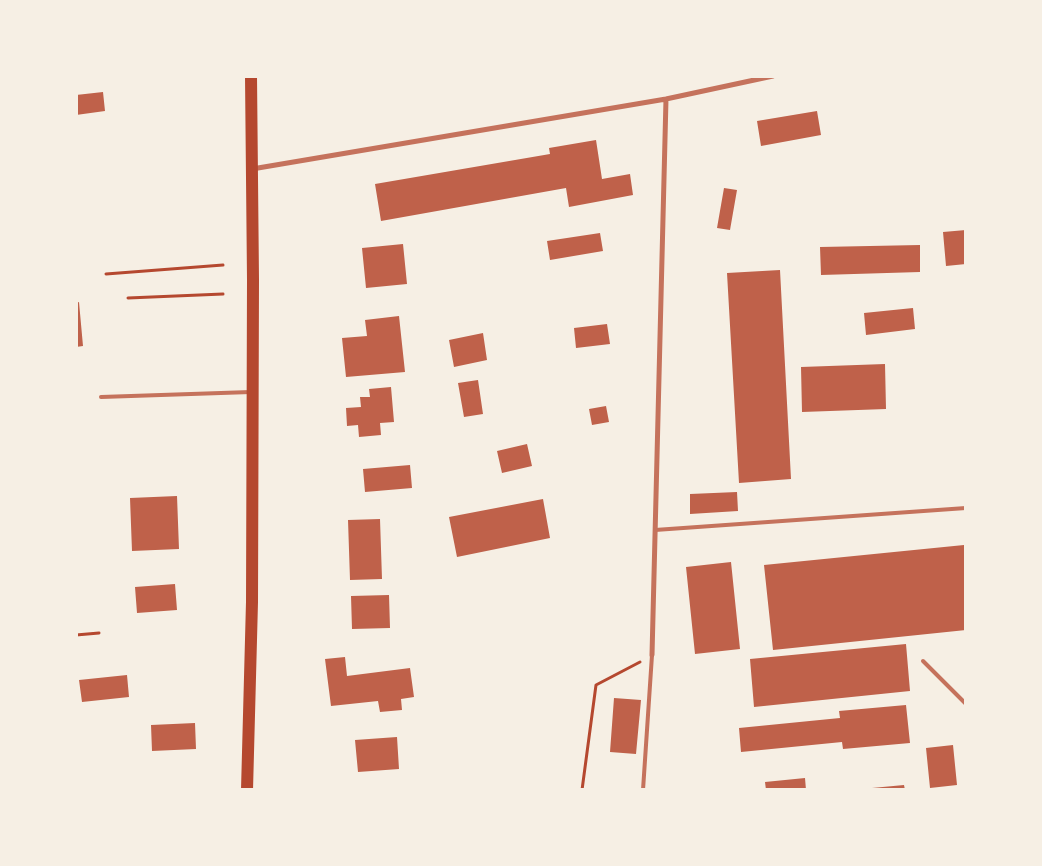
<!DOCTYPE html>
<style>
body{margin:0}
#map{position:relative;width:1042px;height:866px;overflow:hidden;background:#f6efe4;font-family:"Exo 2",sans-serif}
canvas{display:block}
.frame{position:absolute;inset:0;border:78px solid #f6efe4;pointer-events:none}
</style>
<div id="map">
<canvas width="1042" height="866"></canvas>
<div class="frame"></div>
</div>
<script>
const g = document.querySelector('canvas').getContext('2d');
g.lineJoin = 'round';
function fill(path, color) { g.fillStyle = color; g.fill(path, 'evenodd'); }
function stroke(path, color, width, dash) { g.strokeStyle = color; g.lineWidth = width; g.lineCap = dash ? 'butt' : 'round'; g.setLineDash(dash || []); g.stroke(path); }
fill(new Path2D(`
 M103,92L105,111L76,115V95Z
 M817,111L821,135L761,146L757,121Z
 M596,140L602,179L630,174L633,195L569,207L566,188L381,221L375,184L550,154L549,148Z
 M724,188L737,190L730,230L717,228Z
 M966,230V264L946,266L943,232Z
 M600,233L603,251L550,260L547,241Z
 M403,244L407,284L366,288L362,248Z
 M920,245V272L821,275L820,247Z
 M780,270L791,479L739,483L727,273Z
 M79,302L83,346L76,347V303Z
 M913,308L915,329L866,335L864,313Z
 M399,316L405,372L346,377L342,338L367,336L365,320Z
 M607,324L610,344L576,348L574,328Z
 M483,333L487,360L454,367L449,340Z
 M885,364L886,409L802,412L801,367Z
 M478,380L483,414L464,417L458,383Z
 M391,387L394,422L380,423L381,435L359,437L358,425L347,426L346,408L361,407L360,397H370L369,389Z
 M606,406L609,422L592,425L589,409Z
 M527,444L532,466L502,473L497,451Z
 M410,465L412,488L365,492L363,469Z
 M737,492L738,511L690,514V494Z
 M177,496L179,549L132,551L130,498Z
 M543,499L550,538L457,557L449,517Z
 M380,519L382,579L350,580L348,520Z
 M964,545L966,558V630L773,650L764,565Z
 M731,562L740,649L695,654L686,567Z
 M175,584L177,610L137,613L135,587Z
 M389,595L390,628L352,629L351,596Z
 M906,644L910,691L754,707L750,659Z
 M345,657L347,676L410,668L414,697L401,699L402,710L380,712L378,701L331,706L325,659Z
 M127,675L129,697L82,702L79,680Z
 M614,698L641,700L636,754L610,752Z
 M906,705L910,743L843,749L842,742L741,752L739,728L840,718L839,711Z
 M195,723L196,749L152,751L151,725Z
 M397,737L399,769L358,772L355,740Z
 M953,745L957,785L930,788L926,748Z
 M805,778L806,790H766L765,782Z
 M904,785L905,790H872V788Z`), '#bf614a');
stroke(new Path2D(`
 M106,274L223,265
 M128,298L223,294
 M76,635L99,633
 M582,790L596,685L640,662`), '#b5482f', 3);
stroke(new Path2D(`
 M934,76H939
 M101,397L251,392
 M655,530L966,508
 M923,661L966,704
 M643,790L652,655`), '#c5725c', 4);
stroke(new Path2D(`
 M252,169L666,99L773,76
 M652,655L666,99`), '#c5725c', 5);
stroke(new Path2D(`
 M247,790L252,602L253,280L251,76`), '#b5482f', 12);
</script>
